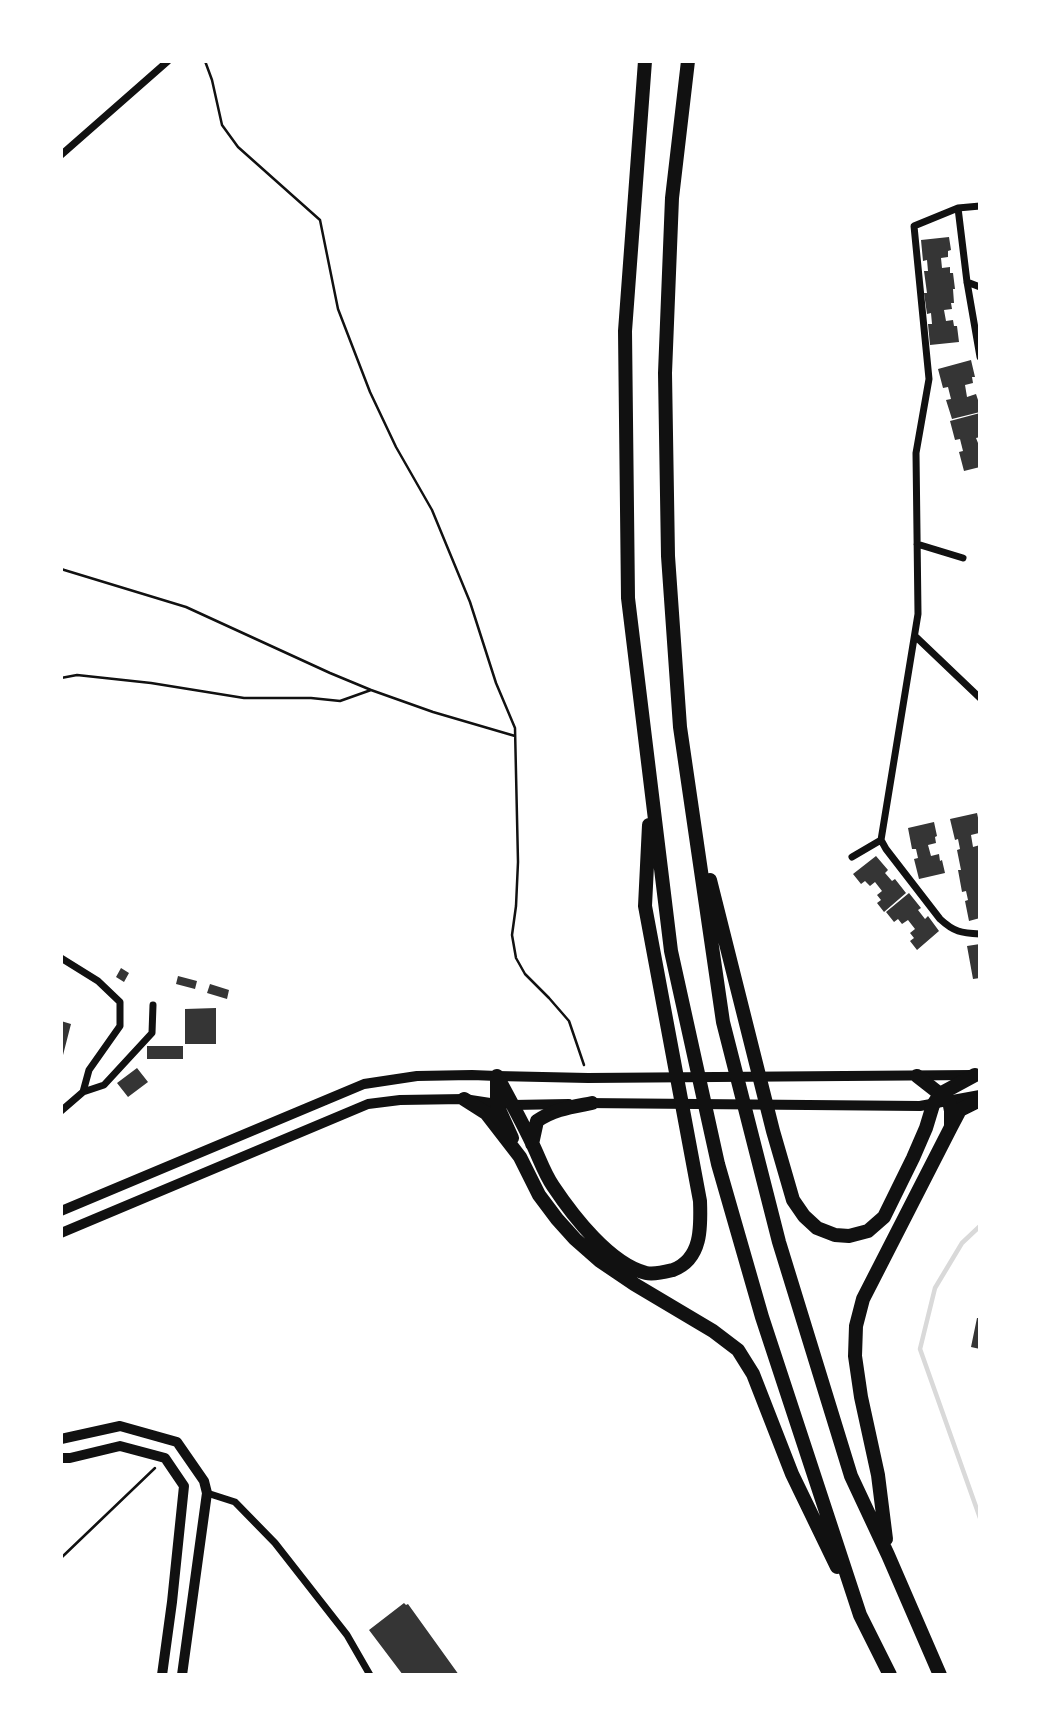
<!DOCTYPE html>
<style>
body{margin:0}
#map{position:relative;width:1041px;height:1736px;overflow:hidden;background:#fff;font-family:"Sofia Sans Condensed",sans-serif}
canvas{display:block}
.frame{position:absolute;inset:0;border:63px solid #fff;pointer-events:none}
</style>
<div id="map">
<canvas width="1041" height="1736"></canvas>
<div class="frame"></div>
</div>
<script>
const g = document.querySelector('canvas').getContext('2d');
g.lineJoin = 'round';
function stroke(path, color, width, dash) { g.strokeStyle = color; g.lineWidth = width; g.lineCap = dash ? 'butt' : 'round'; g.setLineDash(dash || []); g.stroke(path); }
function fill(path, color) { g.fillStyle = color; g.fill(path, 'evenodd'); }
stroke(new Path2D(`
 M980,1226L962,1243L935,1288L920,1349L980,1518`), '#d9d9d9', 4.5);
fill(new Path2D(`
 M949,237L951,250L948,251V257L941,258L942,268L950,267V273H953L955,289H953L954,303H951L952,309L944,310L946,321L953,320L954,326H957L959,342L930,345L928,324H932L931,313L927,314L924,293H927L924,271H928L927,260L923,261L921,240Z
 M971,360L975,377H972L973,383L965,385L967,397L976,394L978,400H980V412L952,419L946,400L951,399L948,387L943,388L938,369Z
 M980,413V437L976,438L980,448V467L964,471L959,452L963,451L960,439L955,440L950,421Z
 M977,813L980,827H978L979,833L971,835L973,847L980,845V918L969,921L965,901L968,900L966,891L962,892L958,870H961L957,850L960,849L958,839L955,840L950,819Z
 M934,822L937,836L935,837L936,843L928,845L931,856L939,854L940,861L942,860L945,873L919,879L914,859L918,858L916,849H912L908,828Z
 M876,856L888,870L885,873L892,881L895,879L906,893L884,912L877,903L881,900L877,895L882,891L875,882L870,886L865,881L861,884L853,874Z
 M909,893L921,908L918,910L925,919L928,916L939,931L917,950L910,941L914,938L910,933L915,929L908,920L902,924L898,919L894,922L886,912Z
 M980,944V978L973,979L967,946Z
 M121,968L129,973L124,982L116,977Z
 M178,976L197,981L195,989L176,984Z
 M210,984L229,990L227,999L207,993Z
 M216,1008V1044H185V1009Z
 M61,1021L71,1024L62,1059H61Z
 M147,1046H183V1059H147Z
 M137,1068L148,1082L128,1097L117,1083Z
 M977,1318H980V1349L971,1347Z
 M404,1603L406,1605L408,1604L459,1675H403L369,1630Z`), '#353535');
stroke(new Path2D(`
 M205,61L212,80L222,125L238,147L320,220L338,309L370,392L396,447L432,510L470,602L496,683L515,728L518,862L516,906L512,935L516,958L525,974L549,998L569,1021L584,1065
 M61,569L186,607L330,673L371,690
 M61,678L77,675L151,683L244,698H311L340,701L371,690L433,712L515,736
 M61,1558L155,1468`), '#111', 2.5);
stroke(new Path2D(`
 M61,155L168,61
 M980,206L958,208L914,226L929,379L916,453L918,614L881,840L886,849L940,919C954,932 961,933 980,934
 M958,208L967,282L980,357
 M967,282L980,287
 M917,544L963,558
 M915,636L980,698
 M852,857L881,840
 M61,958L98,981L120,1002V1026L89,1070L83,1092
 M61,1111L83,1092L104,1085L152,1033L153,1005
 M207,1493L235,1502L275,1543L347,1635L370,1675`), '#111', 7);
stroke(new Path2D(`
 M61,1211L364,1084L417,1076L472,1075L497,1076
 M61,1233L368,1104L400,1100L464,1099L503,1105
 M61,1439L120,1426L177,1442L204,1481L207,1493L182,1675
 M61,1458H70L120,1446L165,1458L184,1486L172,1602L162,1675`), '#111', 10);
stroke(new Path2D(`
 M497,1076L588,1078L973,1075
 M585,1103L920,1106L980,1095
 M513,1105L569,1104`), '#111', 10);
stroke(new Path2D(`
 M645,61L625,331L628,598L671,951L718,1164L762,1317L860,1615L890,1675
 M688,61L672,198L665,373L668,556L680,727L723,1022L779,1242L851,1476L888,1555L940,1675
 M710,880L773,1131L793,1200L804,1216L817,1228L835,1235L849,1236L868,1231L884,1217L913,1158L926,1128L933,1105L940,1094L975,1075
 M497,1076C509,1098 521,1120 532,1143C539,1157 544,1173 553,1186C573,1216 610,1264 646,1273C654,1275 665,1272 673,1270C702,1259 701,1227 700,1201L645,906L649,825
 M917,1076L949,1101L951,1111V1125
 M497,1078V1105L512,1138
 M464,1099L486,1113L520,1157L539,1195L557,1219L575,1239L600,1261L634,1284L713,1331L738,1350L753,1374L792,1474L837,1567
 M532,1144L537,1121C554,1109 572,1107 592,1103
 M886,1539L878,1475L861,1397L855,1356L856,1326L863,1299L951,1127L960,1110L980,1100`), '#111', 14);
</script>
